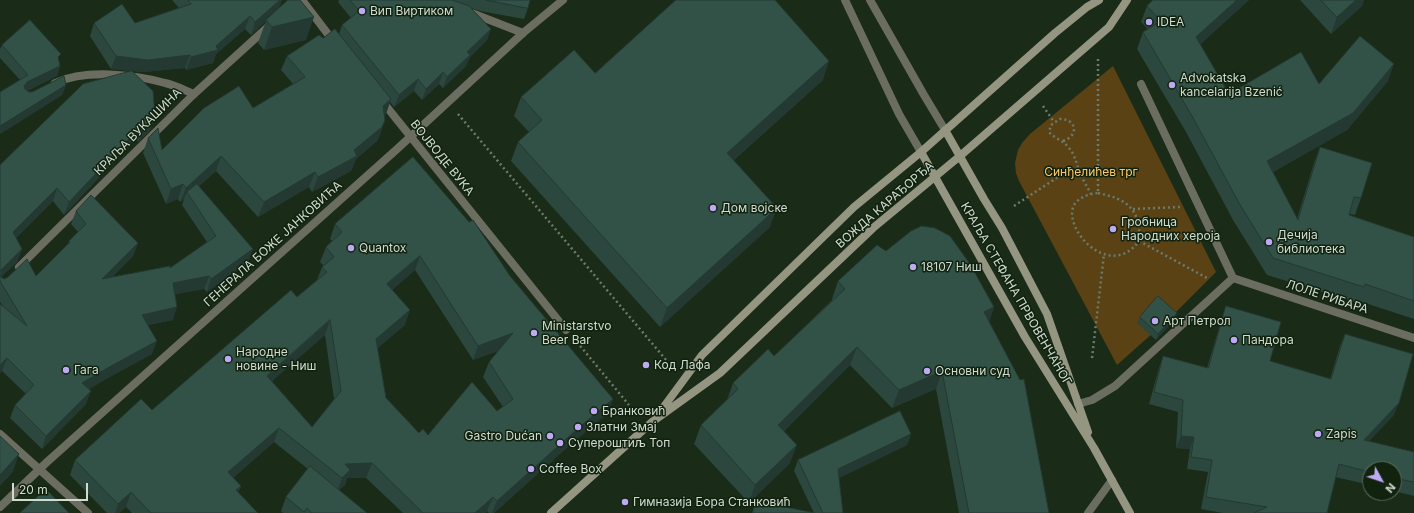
<!DOCTYPE html>
<meta charset="utf-8">
<style>
body{margin:0}
#map{position:relative;width:1414px;height:513px;overflow:hidden;background:#1a2b18;font-family:Inter,sans-serif}
canvas{display:block}
.north{position:absolute;left:1362px;top:461px;width:40px;height:40px;box-sizing:border-box;background:#11220f;border:1px solid #5e6c5c;border-radius:50%;rotate:130deg;font-size:11px;font-weight:700;line-height:16px;text-align:center;color:#d1dcd0}
.north::after{content:'';display:block;margin:auto;width:14px;height:18px;background:#bea9f5;clip-path:polygon(50% 0,100% 100%,50% 72%,0 100%)}
.scale{position:absolute;left:12px;top:483px;width:76px;height:18px;box-sizing:border-box;border:2px solid #d1dcd0;border-top:0;padding-left:5px;font-size:12px;line-height:14px;white-space:nowrap;color:#d1dcd0;-webkit-text-stroke:3px #11220f;paint-order:stroke}
</style>
<div id="map">
<canvas width="1414" height="513"></canvas>
<div class="north">N</div>
<div class="scale">20 m</div>
</div>
<script>
const g = document.querySelector('canvas').getContext('2d');
g.lineJoin = 'round';
function fill(path, color) { g.fillStyle = color; g.fill(path, 'evenodd'); }
function stroke(path, color, width, dash) { g.strokeStyle = color; g.lineWidth = width; g.lineCap = dash ? 'butt' : 'round'; g.setLineDash(dash || []); g.stroke(path); }
function write(font, color, halo, rows, align = 'center') {
  g.font = font + ' Inter,sans-serif'; g.lineWidth = 3; g.setLineDash([]); g.textBaseline = 'middle'; g.strokeStyle = halo; g.fillStyle = color; for (const [text, x, y, turn = 0] of rows) {
    g.save(); g.translate(x, y); g.rotate((+turn || 0) * Math.PI / 180); g.textAlign = isNaN(turn) ? turn : align; if (halo) g.strokeText(text, 0, 0); g.fillText(text, 0, 0); g.restore();
  }
}
fill(new Path2D(`
 M1113,66L1216,272L1172,316L1117,365L1019,181L1016,173L1015,163L1018,150L1022,143L1030,134Z`), '#5a4215');
stroke(new Path2D(`
 M1098,59V193
 M1043,106L1054,122
 M458,114L667,361
 M1063,141C1079,136 1077,119 1060,119L1051,125L1049,132C1055,139 1063,140 1069,148C1075,155 1076,162 1079,171C1082,179 1087,186 1091,194
 M1098,193C1127,199 1141,209 1139,241C1110,281 1062,229 1074,205C1079,197 1089,194 1098,193Z
 M1014,206L1061,175L1070,170L1079,171
 M1133,209L1180,207
 M1139,241L1207,278
 M577,342L629,405
 M1092,358L1104,254`), '#6d7b6c', 2.5, [2, 3]);
stroke(new Path2D(`
 M469,12L523,33
 M55,83C85,69 133,74 165,83C175,85 184,90 194,94`), '#6c6d61', 8);
stroke(new Path2D(`
 M302,0L334,42
 M1141,84L1233,278
 M382,101L566,330
 M19,267L194,94L270,25
 M1233,278L1414,338
 M1078,404L1092,400L1115,386L1233,278
 M0,434L88,513
 M0,507L47,462L396,150L523,33L563,0
 M1088,513L1112,480`), '#6c6d61', 8);
stroke(new Path2D(`
 M845,0L899,114L921,152
 M870,0L924,95L945,130`), '#6c6d61', 8);
stroke(new Path2D(`
 M945,130L984,199L1002,228L1047,314L1088,432
 M921,152L1025,337L1094,448L1130,513
 M657,416L702,355L854,207L921,152L1055,33L1087,7L1099,0
 M551,513L652,422L720,373L873,228L960,156L1109,27L1127,0`), '#949682', 8);
fill(new Path2D(`
 M172,0H282L279,8L306,40L264,50L258,43L266,21L251,35L245,29L216,54L213,63L186,70L185,68L144,72L132,71L151,129L138,142L136,138L64,215L53,201L16,238L22,249L17,262L1,277L4,279L36,276L68,244L69,241L78,232L71,224L76,211L138,243L133,256L112,277L170,268L207,242L182,205L184,199L180,202L178,199L166,204L143,153L148,138L162,150L253,108L293,84L281,70L287,56L323,38L339,34L342,25L351,18L338,2L339,0H530L528,8L524,19L480,11L471,8L491,29L487,40L470,57L466,66L443,88L439,84L422,100L414,91L394,107L390,102L386,114L384,115L380,135L377,141L356,159L351,171L312,192L309,187L258,217L216,171L199,186L248,262L207,292L204,289L175,294L173,320L148,325L152,354L106,379L89,389L86,404L42,449L10,418L15,405L26,394L2,371L0,373V304L3,306L0,302V165L131,71L111,69L90,36L94,23H135L179,8Z
 M1249,0L1200,44L1229,94L1319,84L1388,81L1347,130L1273,172L1297,219L1314,163L1320,147L1361,198L1355,215L1350,214L1349,215L1414,237V319L1359,301L1358,303L1267,275L1233,220L1186,132L1137,49L1143,32L1148,29L1141,22L1147,6Z
 M1300,0H1364L1362,6L1331,34Z
 M2,45L59,60L60,66L57,76L27,91L29,92L66,85L62,95L0,134L20,80L0,58V49Z
 M595,73L823,80L734,160L770,227L660,327L511,161L518,142L529,132L514,116L521,97Z
 M335,224L510,276L613,399L607,414L571,444L494,513H489L487,511L486,513H403L366,478H347L345,485L339,490L367,513H283L281,511L286,497L308,469L274,442L233,478L241,486L238,493L258,513H132L126,507L119,513H107L70,475L75,460L152,410L297,297L317,280L322,267L324,266L320,262L326,247L332,241L330,239ZM415,270L473,360L498,351L489,362L483,377L503,407L497,411L428,435L419,433L386,398L377,348L405,325L392,290ZM325,335L334,399L312,427L272,381Z
 M886,251L994,307L989,322L1049,513H959L936,389L892,408L850,365L784,431L790,463L749,503L694,444L701,425L727,400L733,383L774,356L832,300V299L838,281Z
 M1226,306L1270,361L1330,379L1340,346L1345,334L1394,415L1369,441L1414,452V496L1394,491V469H1370V485L1335,477L1326,513H1223L1201,509L1208,472L1187,469L1190,449L1176,448L1178,412L1149,404L1159,368L1163,356L1207,368L1222,318Z
 M1140,317L1175,319L1156,340L1137,323Z
 M911,434L907,445L839,478L843,513H752L756,501L814,513L794,471L798,460Z`), '#2b473e');
fill(new Path2D(`
 M280,0H282L279,9L251,35L255,22Z
 M1237,0H1249L1190,54L1196,37Z
 M1356,0H1364L1362,6L1331,34L1337,17Z
 M250,16L245,29L216,54L213,63L186,70L191,57L216,46Z
 M314,17L306,40L264,50L272,27Z
 M491,29L487,40L470,57L466,66L443,88L447,77L467,52Z
 M190,55L185,68L144,72L111,69L116,56Z
 M829,61L823,80L720,172L727,153Z
 M1394,64L1388,81L1347,130L1261,178L1267,161Z
 M60,66L57,76L24,92V86L27,82Z
 M443,72L439,84L422,100L426,89Z
 M418,79L414,91L394,107L399,95Z
 M66,85L62,95L0,134V126Z
 M391,99L386,114L377,121L383,106Z
 M155,116L151,129L138,142L142,129Z
 M385,120L380,135L377,141L356,159L351,171L312,192L318,177L354,150Z
 M141,126L136,138L64,215L69,202Z
 M221,156L216,171L189,195L187,192L184,199L180,202L186,188Z
 M315,172L309,187L258,217L264,202Z
 M183,184L178,199L166,204L171,189Z
 M57,188L53,201L8,245L13,232Z
 M777,208L770,227L660,327L667,308Z
 M138,243L133,256L98,292L102,279Z
 M22,249L17,262L0,278L1,270Z
 M253,249L248,262L207,292L211,279Z
 M420,256L415,270L382,298L387,284Z
 M209,276L204,289L168,296L173,283Z
 M177,307L173,320L137,327L142,315Z
 M994,307L988,325L984,312Z
 M410,310L405,325L371,354L376,339Z
 M1177,313L1175,319L1156,340L1158,334Z
 M330,320L325,335L261,390L267,376Z
 M513,333L507,348L473,360L478,346Z
 M157,341L152,354L106,379L78,396L82,383L111,366Z
 M857,347L850,365L771,443L778,425Z
 M7,358L2,371L0,373V365Z
 M942,371L936,389L892,408L899,390Z
 M91,391L86,404L42,449L46,436Z
 M613,399L607,414L571,444L494,513H492L497,501L576,430Z
 M1399,403L1394,415L1359,452L1364,440Z
 M279,428L274,442L222,487L228,472Z
 M911,434L907,445L834,480L838,469Z
 M1181,436L1194,437L1190,449L1176,448Z
 M797,445L790,463L749,503L755,485Z
 M19,454L13,472L0,486V475Z
 M372,463L366,478H347L345,485L337,492L342,478L345,464Z
 M241,486L235,501L236,490Z
 M131,492L126,507L119,513H115L118,504Z
 M493,497L487,511L486,513H475Z`), '#233932');
const building = new Path2D(`
 M188,0H280L255,22L250,16L216,46L218,50L191,57L190,55L148,60L116,56L94,23L122,4L135,23L191,4Z
 M288,0H300L314,17L272,27L266,20Z
 M350,0H452L469,6L491,29L467,52L470,55L447,77L443,72L426,89L418,79L399,95L342,25L359,11Z
 M486,0H530L528,8Z
 M676,0H775L829,61L727,153L777,208L667,308L518,142L542,120L521,97L574,50L595,73Z
 M1153,0H1237L1196,37L1229,94L1301,52L1319,84L1360,36L1394,64L1353,113L1267,161L1298,220L1320,147L1372,163L1361,198L1354,197L1349,215L1414,237V301L1365,284L1364,287L1273,258L1239,203L1192,116L1143,32L1161,21L1147,6Z
 M1321,0H1356L1337,17Z
 M30,20L61,54L58,57L60,66L27,82L24,86L25,89L29,92H32L64,76L66,85L0,126V92L28,75L2,45Z
 M335,29L391,99L383,106L385,120L382,127L354,150L357,156L318,177L315,172L264,202L221,156L186,188L183,184L171,189L148,138L158,128L162,150L204,108L239,86L253,108L305,77L287,56L319,35L323,38Z
 M132,71L153,91L155,116L142,129L141,126L69,202L57,188L13,232L22,249L0,271V165L83,84Z
 M413,157L469,222L473,220L510,276L613,399L576,430L497,501L493,497L475,513H423L372,463L345,464L350,470L342,478L279,428L228,472L241,486L236,490L258,513H151L131,492L118,504L75,460L141,399L152,410L291,290L297,297L327,272L322,267L334,257L326,247L342,232L335,224ZM420,256L478,346L513,333L489,362L513,399L497,411L472,382L428,435L423,429L419,433L386,398L376,339L410,310L387,284ZM330,320L341,391L312,427L267,376Z
 M197,184L253,249L211,279L209,276L173,283L177,307L142,315L157,341L111,366L82,383L91,391L46,436L15,405L34,385L7,358L0,365V304L27,326L0,281V275L1,277L4,279L8,277L27,259L36,276L70,242L69,241L86,224L76,211L91,195L138,243L102,279L170,266V268L216,236L187,192Z
 M922,226L935,228L950,236L970,264L994,307L984,312L1020,380L1024,379L1049,513H969L942,371L899,390L857,347L778,425L797,445L755,485L701,425L738,389L733,383L768,349L774,356L845,289L838,281L877,245L886,251L911,231Z
 M1158,296L1177,313L1158,334L1140,317Z
 M1226,306L1281,322L1270,361L1331,379L1345,334L1413,354L1399,403L1364,440L1414,452V482L1394,478V469H1370V472L1339,464L1327,513H1254L1267,507L1206,497L1212,460L1191,457L1194,437L1181,436L1183,400L1154,392L1163,356L1208,368Z
 M900,411L911,434L838,469L843,513H823L798,460Z
 M0,436L19,454L0,475Z
 M310,466L367,513H312L307,508L304,512L286,497Z
 M46,489L69,513H20Z
 M756,501L815,513H753Z`);
fill(building, '#325248');
stroke(building, '#233932', 1);
for (const [x, y, r, color] of [
 [362,11,4,"#bea9f5"],
 [1149,22,4,"#bea9f5"],
 [1172,85,4,"#bea9f5"],
 [713,208,4,"#bea9f5"],
 [1113,229,4,"#bea9f5"],
 [1269,242,4,"#bea9f5"],
 [351,248,4,"#bea9f5"],
 [913,267,4,"#bea9f5"],
 [1155,321,4,"#bea9f5"],
 [534,333,4,"#bea9f5"],
 [1234,340,4,"#bea9f5"],
 [228,359,4,"#bea9f5"],
 [646,365,4,"#bea9f5"],
 [66,370,4,"#bea9f5"],
 [927,371,4,"#bea9f5"],
 [594,411,4,"#bea9f5"],
 [578,427,4,"#bea9f5"],
 [1318,434,4,"#bea9f5"],
 [550,436,4,"#bea9f5"],
 [560,443,4,"#bea9f5"],
 [531,469,4,"#bea9f5"],
 [625,502,4,"#bea9f5"]
]) { const dot = new Path2D(); dot.arc(x, y, r, 0, 2 * Math.PI); g.fillStyle = color; g.fill(dot); stroke(dot, '#11220f', 1.5); }
write('12px', '#d1dcd0', '#11220f', [
 ["Вип Виртиком",370,11],
 ["IDEA",1157,22],
 ["Advokatska",1180,78],
 ["kancelarija Bzenić",1180,92],
 ["Дом војске",721,208],
 ["Гробница",1121,222],
 ["Народних хероја",1121,236],
 ["Дечија",1277,235],
 ["библиотека",1277,249],
 ["Quantox",359,248],
 ["18107 Ниш",921,267],
 ["Арт Петрол",1163,321],
 ["Ministarstvo",542,326],
 ["Beer Bar",542,340],
 ["Пандора",1242,340],
 ["Народне",236,352],
 ["новине - Ниш",236,366],
 ["Код Лафа",654,365],
 ["Гага",74,370],
 ["Основни суд",935,371],
 ["Бранковић",602,411],
 ["Златни Змај",586,427],
 ["Zapis",1326,434],
 ["Gastro Dućan",542,436,"right"],
 ["Супероштиљ Топ",568,443],
 ["Coffee Box",539,469],
 ["Гимназија Бора Станковић",633,502]
], 'left');
write('12px', '#d1dcd0', '#11220f', [
 ["КРАЉА ВУКАШИНА",138,132,-45],
 ["ВОЈВОДЕ ВУКА",442,158,51],
 ["ВОЖДА КАРАЂОРЂА",885,205,-41],
 ["ГЕНЕРАЛА БОЖЕ ЈАНКОВИЋА",273,244,-42],
 ["КРАЉА СТЕФАНА ПРВОВЕНЧАНОГ",1016,294,60],
 ["ЛОЛЕ РИБАРА",1327,297,18]
]);
write('12px', '#fdc96c', '#11220f', [
 ["Синђелићев трг",1091,172]
]);
</script>
